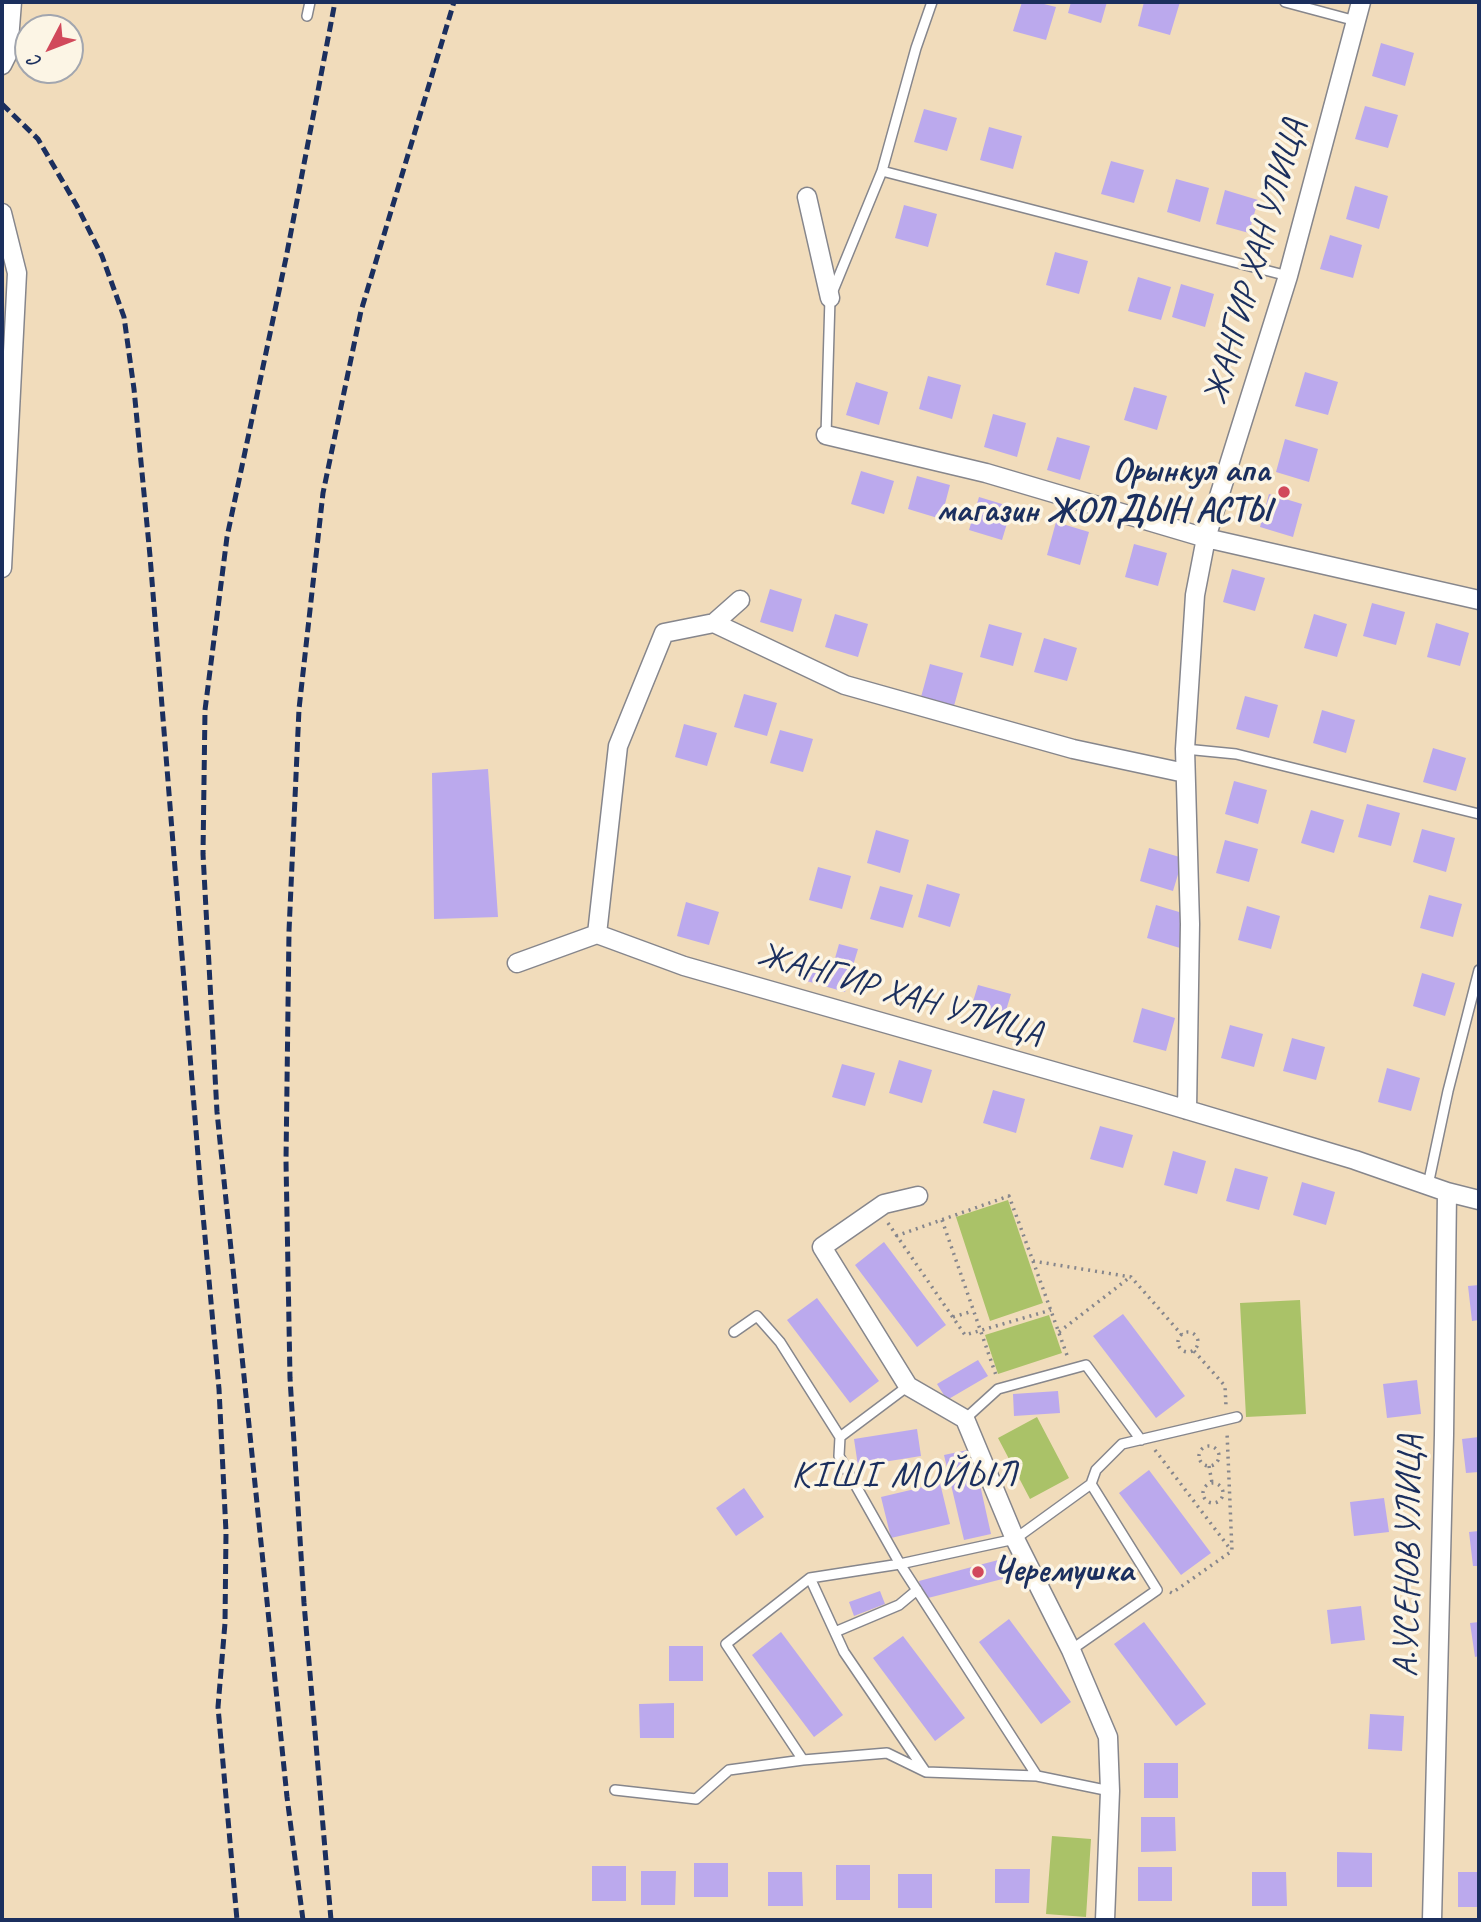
<!DOCTYPE html>
<meta charset="utf-8">
<style>
body{margin:0}
#map{position:relative;width:1481px;height:1922px;overflow:hidden;background:#f1dcbb;font-family:Caveat,sans-serif}
canvas{display:block}
.frame{position:absolute;inset:0;border:4px solid #1b2f5e;pointer-events:none}
.north{position:absolute;left:14px;top:14px;width:70px;height:70px;box-sizing:border-box;background:#fcf5e5;border:2px solid #a2a6af;border-radius:50%;rotate:228deg;font-size:19px;font-weight:700;line-height:28px;text-align:center;color:#1b2f5e}
.north::after{content:'';display:block;margin:auto;width:24px;height:32px;background:#d1495b;clip-path:polygon(50% 0,100% 100%,50% 72%,0 100%)}
</style>
<div id="map">
<canvas width="1481" height="1922"></canvas>
<div class="frame"></div>
<div class="north">С</div>
</div>
<script>
const g = document.querySelector('canvas').getContext('2d');
g.lineJoin = 'round';
function fill(path, color) { g.fillStyle = color; g.fill(path, 'evenodd'); }
function stroke(path, color, width, dash) { g.strokeStyle = color; g.lineWidth = width; g.lineCap = dash ? 'butt' : 'round'; g.setLineDash(dash || []); g.stroke(path); }
function write(font, color, halo, rows, align = 'center') {
  g.font = font + ' Caveat,sans-serif'; g.lineWidth = 7; g.setLineDash([]); g.textBaseline = 'middle'; g.strokeStyle = halo; g.fillStyle = color; for (const [text, x, y, turn = 0] of rows) {
    g.save(); g.translate(x, y); g.rotate((+turn || 0) * Math.PI / 180); g.textAlign = isNaN(turn) ? turn : align; if (halo) g.strokeText(text, 0, 0); g.fillText(text, 0, 0); g.restore();
  }
}
fill(new Path2D(`
 M1008,1200L1043,1303L990,1321L956,1217Z
 M1300,1300L1306,1414L1246,1417L1240,1303Z
 M1049,1315L1062,1353L998,1374L985,1335Z
 M1037,1417L1069,1478L1030,1499L998,1438Z
 M1052,1836L1091,1839L1086,1917L1046,1914Z`), '#aac268');
fill(new Path2D(`
 M1022,2H1036L1056,7L1046,40L1013,31Z
 M1071,2H1107L1101,23L1068,13Z
 M1144,2H1180L1170,35L1138,26Z
 M1381,43L1414,53L1405,86L1372,76Z
 M1365,106L1398,115L1388,148L1355,139Z
 M924,109L957,118L947,151L914,142Z
 M989,127L1022,136L1013,169L980,160Z
 M1111,161L1144,170L1134,203L1101,194Z
 M1176,179L1209,188L1200,222L1167,212Z
 M1355,186L1388,196L1379,229L1346,219Z
 M1225,190L1258,200L1249,233L1216,224Z
 M904,205L937,214L928,247L895,238Z
 M1330,235L1362,245L1353,278L1320,269Z
 M1055,252L1088,261L1079,294L1046,285Z
 M1138,277L1171,287L1161,320L1128,311Z
 M1181,284L1214,294L1205,327L1172,317Z
 M1305,372L1338,382L1328,415L1295,406Z
 M928,376L961,385L952,419L919,409Z
 M856,382L888,392L879,425L846,415Z
 M1134,387L1167,396L1157,430L1124,420Z
 M993,414L1026,423L1017,457L984,447Z
 M1057,437L1090,446L1080,480L1047,470Z
 M1285,439L1318,449L1309,482L1276,472Z
 M861,471L894,481L884,514L851,504Z
 M917,476L950,485L941,519L908,509Z
 M1269,494L1302,504L1293,537L1260,527Z
 M979,497L1012,507L1002,540L969,530Z
 M1056,522L1089,532L1080,565L1047,555Z
 M1134,544L1167,553L1158,586L1125,577Z
 M1232,569L1265,578L1255,611L1223,602Z
 M770,589L802,599L793,632L760,622Z
 M1372,603L1405,612L1396,645L1363,636Z
 M835,614L868,624L858,657L825,647Z
 M1314,614L1347,624L1337,657L1304,648Z
 M1436,623L1469,633L1460,666L1427,657Z
 M989,624L1022,633L1013,666L980,657Z
 M1044,638L1077,648L1067,681L1034,672Z
 M930,664L963,673L954,706L921,697Z
 M744,694L777,703L767,736L734,727Z
 M1245,696L1278,705L1269,738L1236,729Z
 M1322,710L1355,720L1346,753L1313,743Z
 M684,724L717,733L707,766L675,757Z
 M780,730L813,739L803,772L770,763Z
 M1433,748L1466,758L1456,791L1423,782Z
 M488,769L498,917L434,919L432,773Z
 M1234,781L1267,790L1258,824L1225,814Z
 M1367,804L1400,813L1391,846L1358,837Z
 M1311,810L1344,820L1334,853L1301,843Z
 M1422,829L1455,838L1446,872L1413,862Z
 M876,830L909,840L900,873L867,863Z
 M1225,840L1258,849L1249,882L1216,873Z
 M1149,848L1183,858L1173,891L1140,881Z
 M818,867L851,876L842,909L809,900Z
 M927,884L960,894L950,927L918,917Z
 M880,886L913,895L903,928L870,919Z
 M1429,895L1462,904L1453,937L1420,928Z
 M686,902L719,912L709,945L677,936Z
 M1156,905L1189,915L1180,948L1147,938Z
 M1247,906L1280,916L1271,949L1238,940Z
 M839,944L858,949L845,992L803,980L808,961L832,969Z
 M1422,973L1455,983L1445,1016L1413,1006Z
 M978,985L1011,994L1001,1027L968,1018Z
 M1142,1008L1175,1018L1166,1051L1133,1042Z
 M1230,1025L1263,1034L1254,1067L1221,1058Z
 M1292,1038L1325,1047L1316,1080L1283,1071Z
 M899,1060L932,1070L922,1103L889,1093Z
 M842,1064L875,1073L865,1106L832,1097Z
 M1387,1068L1420,1078L1411,1111L1378,1102Z
 M993,1090L1025,1099L1016,1133L983,1123Z
 M1100,1126L1133,1135L1123,1168L1090,1159Z
 M1173,1151L1206,1161L1197,1194L1164,1185Z
 M1235,1168L1268,1177L1259,1210L1226,1201Z
 M1302,1182L1335,1192L1326,1225L1293,1215Z
 M884,1242L946,1325L917,1347L855,1265Z
 M1479,1285V1320L1472,1321L1468,1286Z
 M817,1298L879,1381L850,1403L787,1320Z
 M1123,1314L1185,1396L1156,1418L1093,1336Z
 M978,1360L988,1376L947,1400L937,1384Z
 M1417,1380L1421,1414L1387,1418L1383,1384Z
 M1058,1391L1060,1413L1014,1416L1013,1394Z
 M917,1429L921,1456L858,1466L854,1439Z
 M1479,1437V1472L1466,1473L1462,1439Z
 M972,1449L991,1534L964,1540L944,1455Z
 M1149,1470L1211,1553L1181,1575L1119,1493Z
 M940,1483L950,1524L891,1538L881,1497Z
 M744,1488L764,1517L736,1536L716,1508Z
 M1384,1498L1389,1532L1354,1536L1350,1502Z
 M1479,1531V1566H1473L1469,1532Z
 M1017,1555L1022,1574L924,1599L919,1581Z
 M880,1591L885,1604L854,1616L849,1602Z
 M1361,1606L1365,1640L1331,1644L1327,1610Z
 M1009,1619L1071,1702L1041,1724L979,1642Z
 M1144,1622L1206,1704L1176,1726L1114,1644Z
 M1479,1622V1656L1475,1657L1470,1623Z
 M781,1632L843,1715L814,1737L752,1655Z
 M903,1636L965,1718L935,1741L873,1658Z
 M669,1646H703V1681H669Z
 M674,1703V1738H640L639,1704Z
 M1370,1714L1404,1716L1402,1751L1368,1749Z
 M1144,1763H1178V1798H1144Z
 M1141,1817H1175L1176,1851L1141,1852Z
 M1337,1852L1372,1853V1887H1337Z
 M694,1863H728V1897H694Z
 M836,1865H870V1900H836Z
 M592,1866H626V1901H592Z
 M1138,1867H1172V1901H1138Z
 M995,1869H1030L1029,1903H995Z
 M641,1871H676L675,1905H641Z
 M768,1872H802L803,1906H768Z
 M1252,1872H1286L1287,1906H1252Z
 M1458,1872H1479V1907H1458Z
 M898,1874H932V1908H898Z`), '#bba9ed');
const lane = new Path2D(`
 M1285,2L1356,21
 M307,16L310,2
 M882,171L1288,276
 M826,435L830,298L882,171L916,48L932,2
 M1185,749L1236,754L1479,814
 M1428,1185L1448,1091L1479,970
 M734,1332L757,1316L780,1342L840,1437L839,1456L900,1564L1037,1776
 M965,1419L998,1389L1086,1365L1141,1440
 M840,1437L908,1386
 M810,1578L844,1652L925,1771
 M835,1632L899,1605L917,1590
 M1071,1650L1157,1590L1091,1484
 M803,1760L726,1644L810,1578L900,1564L1015,1539L1091,1484L1096,1470L1122,1444L1237,1417
 M615,1790L696,1799L729,1770L803,1760L887,1753L926,1772L1037,1776L1110,1791`);
const street = new Path2D(`
 M2,65L8,53L12,2
 M807,197L830,298
 M2,213L17,273L2,568
 M826,435L986,473L1206,538L1479,600
 M714,623L845,685L1073,749L1185,773
 M597,934L618,746L664,633L714,623L740,600
 M517,963L597,934L684,966L1144,1097L1355,1160L1447,1192L1479,1200
 M1187,1110L1190,924L1185,749L1195,595L1206,538L1288,276L1361,2
 M918,1196L884,1204L822,1247L908,1386L965,1419L1015,1539L1071,1650L1108,1737L1110,1791L1105,1920
 M1432,1920L1444,1435L1447,1192`);
stroke(lane, '#86868c', 12);
stroke(street, '#86868c', 21);
stroke(new Path2D(`
 M942,1220L997,1378
 M888,1223L965,1335L1051,1310
 M896,1236L1009,1196L1033,1261L1131,1277L1182,1335
 M1033,1261L1068,1358
 M953,1317L973,1311
 M1178 1342a10 10 0 1 1 20 0a10 10 0 1 1-20 0Z
 M1059,1332L1129,1278
 M1194,1351L1225,1386L1226,1406
 M1199 1456a10 10 0 1 1 20 0a10 10 0 1 1-20 0Z
 M1155,1450L1231,1550
 M1209,1466L1212,1483
 M1203 1493a10 10 0 1 1 20 0a10 10 0 1 1-20 0Z
 M1170,1592L1172,1593L1232,1551L1227,1432`), '#86868c', 3.5, [2, 5]);
stroke(lane, '#fff', 9);
stroke(street, '#fff', 18);
stroke(new Path2D(`
 M2,104L38,139L77,206L102,256L124,317L134,389L150,556L201,1193L219,1389L226,1532L225,1623L218,1707L237,1920
 M303,1920L287,1797L217,1112L203,854L205,710L227,537L286,258L335,2
 M331,1920L304,1603L290,1378L286,1161L289,931L299,709L323,493L361,311L454,2`), '#1b2f5e', 5, [10, 5]);
for (const [x, y, r, color] of [
 [1284,492,7,"#d1495b"],
 [978,1572,7,"#d1495b"]
]) { const dot = new Path2D(); dot.arc(x, y, r, 0, 2 * Math.PI); g.fillStyle = color; g.fill(dot); stroke(dot, '#fcf5e5', 2.5); }
write('35px', '#1b2f5e', '#fcf5e5', [
 ["ЖАНГИР ХАН УЛИЦА",1256,262,-74],
 ["ЖАНГИР ХАН УЛИЦА",900,995,16],
 ["А.УСЕНОВ УЛИЦА",1409,1556,-89]
]);
write('bold 35px', '#1b2f5e', '#fcf5e5', [
 ["Орынкул апа",1270,472],
 ["магазин ЖОЛДЫН АСТЫ",1270,512],
 ["Черемушка",992,1572,"left"]
], 'right');
g.letterSpacing = '2px';
write('38px', '#1b2f5e', '#fcf5e5', [
 ["КІШІ МОЙЫЛ",905,1476]
]);
g.letterSpacing = '0px';
</script>
